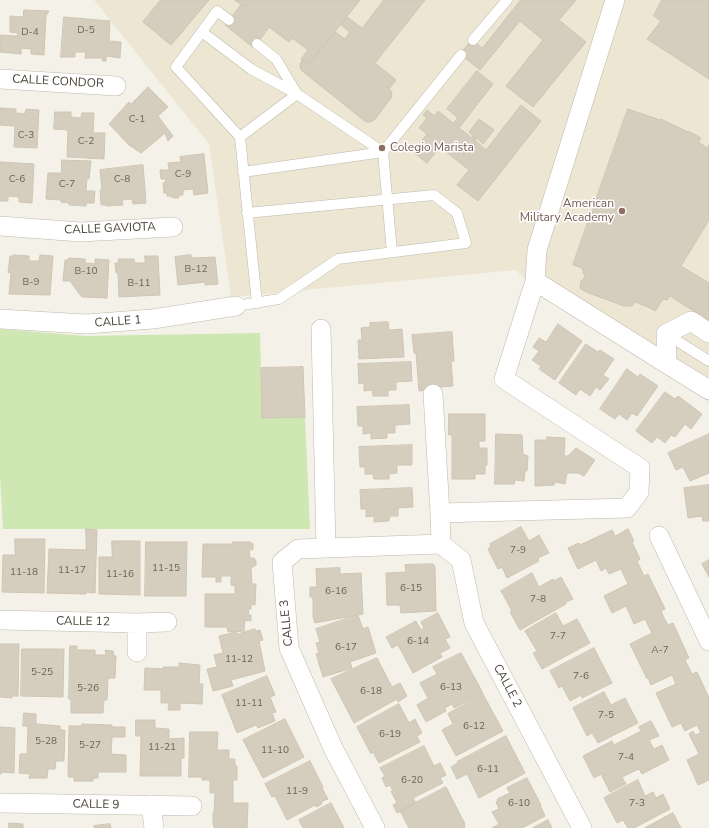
<!DOCTYPE html>
<style>
body{margin:0}
canvas{display:block;background:#f4f1e9}
</style>
<canvas width="709" height="828"></canvas>
<script>
const g = document.querySelector('canvas').getContext('2d');
g.lineJoin = 'round';
function fill(path, color) { g.fillStyle = color; g.fill(path, 'evenodd'); }
function stroke(path, color, width, dash) { g.strokeStyle = color; g.lineWidth = width; g.lineCap = dash ? 'butt' : 'round'; g.setLineDash(dash || []); g.stroke(path); }
function write(font, color, halo, rows, align = 'center') {
  g.font = font + ' "Nunito Sans",sans-serif'; g.lineWidth = 3; g.setLineDash([]); g.textBaseline = 'middle'; g.strokeStyle = halo; g.fillStyle = color; for (const [text, x, y, turn = 0] of rows) {
    g.save(); g.translate(x, y); g.rotate((+turn || 0) * Math.PI / 180); g.textAlign = isNaN(turn) ? turn : align; if (halo) g.strokeText(text, 0, 0); g.fillText(text, 0, 0); g.restore();
  }
}
fill(new Path2D(`
 M94,0H709V402L540,296L516,270L231,297L209,144Z`), '#ece6d3');
fill(new Path2D(`
 M0,329L85,336L260,333L262,418L305,417L310,529H3L0,476Z`), '#cee7b3');
const building = new Path2D(`
 M161,0H209L171,45L143,22Z
 M235,0H360L309,64L301,59L308,50L292,38L289,42L269,27L254,48L225,25L241,5Z
 M384,0H425L375,63L396,80L389,89L392,92L391,98L376,118L371,122H366L301,70L300,65L302,60L308,65L335,32L345,39L350,32L341,25L347,17L362,28Z
 M521,0H576L559,20L586,42L533,107L506,86L543,40L520,21L480,70L460,54L472,39L482,48Z
 M662,0H709V79L647,39L661,21L654,16Z
 M24,10L49,11L46,16L44,55L31,54V49L21,48V54L0,52V35L17,36L18,33L10,32V16L23,17Z
 M64,17L110,21L109,41L121,42L120,58L106,56V61H102L103,58H85L86,52H75V57H61Z
 M477,71L493,84L459,128L472,138L473,136L469,132L479,119L494,130L483,144L477,138L475,140L486,150L521,105L541,121L478,201L457,185L469,170L440,147L427,163L413,152L427,134L419,128L427,118L423,115L427,110L434,116L438,111L453,123L458,118L447,109Z
 M148,87L168,107L158,116L173,136L168,141L165,133L141,153L129,145L109,124L129,102L131,104Z
 M0,108L16,109V113L25,114L26,109L39,110L37,148L14,147L15,126L0,125Z
 M628,109L660,120L661,119L688,132V131L701,138L698,142L707,148L709,145V220L681,266L709,283V321L670,296L667,300L663,299L655,311L648,307L635,302L632,306H624L586,292L580,288L581,281L585,277L582,268L573,265Z
 M55,112H71V117L81,118L82,113H94L93,133H105L104,159L67,157L68,130L54,129Z
 M204,154L208,193L194,195L193,189L183,190V195H180L178,198H174L170,196H167V193H164L163,183L166,182L165,179H161L160,170H169L168,163L181,162L180,157Z
 M62,160L91,161L89,179L87,178L86,191H95L94,203H86V206L69,205V203L61,202V200L46,199L48,173H61Z
 M0,162L34,164L32,203L19,202V197L8,196V201H0Z
 M143,165L146,203L133,204L132,199L122,200L123,205L106,206V205H101L100,190H102L100,170Z
 M13,255L29,256V261H39L40,255L53,256L50,295L9,294L11,272L8,273L10,256H13Z
 M191,255V258L215,257L218,284L205,285V282L178,285L175,257Z
 M145,256H158L160,295L119,297L118,273H116L115,263H119L118,259H134L135,263H145Z
 M69,258L85,259V263L95,264V259L109,260L107,298L83,297L81,296L70,281H63L65,260H68Z
 M388,322L389,330L402,329L404,357L359,359L358,340H362L361,328L370,327V323Z
 M558,324L582,341L555,380L539,369L541,366L532,360L539,351L533,347L539,338L546,342Z
 M452,332L454,361H451L453,386L439,387V389L419,391L416,353H414L412,335Z
 M586,344L598,352L600,350L614,359L603,375L609,379L600,390L596,387L590,396L580,389L576,395L559,383Z
 M411,362L412,381L396,382V390H388V396H373L372,390L364,391V383L359,384L358,364Z
 M303,367L305,417L262,418L261,368Z
 M627,369L638,377L640,374L658,386L637,416L632,413L627,420L619,414L615,419L600,409Z
 M665,392L675,399L678,396L702,414L691,429L685,424L675,437L671,435L665,443L657,437L652,443L636,431Z
 M409,405L410,424L395,425V433H387V438L371,439V433L363,434V426H358L357,407Z
 M449,414H485V441H479V448H487V465H485V474H475V479H452V435H449Z
 M496,434L522,435L523,454L528,456L527,471H525L524,481L515,480L514,484H495Z
 M709,434V473L690,481L683,467L676,470L668,453Z
 M547,437L565,438L564,456H568L576,448L595,460L584,476L578,473H567L565,484L555,482L554,485L535,486V440H547Z
 M412,445V465H397V473L389,474V479H374L373,474H365V467H360L359,447Z
 M709,485V521H703L702,516L688,518L684,488Z
 M412,488L413,507L398,508V516H390L389,521L374,522V516L366,517V509H361L360,490Z
 M521,527L529,541L539,535L549,553L538,558L539,561L507,578L502,567L498,569L488,549L491,547L490,544Z
 M86,529L97,530L95,593L86,592V594L47,593L49,549L86,550Z
 M628,529L634,541L632,542L640,559L637,561L644,576L648,574L665,609L661,611L664,618L668,625L673,623L689,658L685,660L692,674L697,672L709,698V780L698,785L687,760L699,754L689,734L693,731L695,735L701,733L697,725L685,731L681,723L672,727L656,693L676,684L672,675L651,685L648,678L647,679L630,644L652,633L645,619L634,624L626,606L612,613L604,596L628,584L621,569L609,574L606,568L601,571L596,560L578,569L568,548L579,543L580,545L612,530L615,536Z
 M15,539H45L44,593L2,592L3,555H15Z
 M112,541H140V595L99,594V557H112Z
 M146,542H187L186,596H145Z
 M233,542H250L253,544V549L249,551L250,558H254L256,561V565L251,568L252,584H256L255,605L251,604V609H249L248,615H251V621L245,620L244,631L228,632L227,627H205V594H235V586L231,585V576H221V582H216V577H202L203,544H233Z
 M709,560V577L702,564Z
 M433,564L435,567L436,611L401,613L400,605H387L386,573L406,572L405,565Z
 M340,568V574L361,573L363,614L315,623L313,617V597H310V587H317L316,569Z
 M532,573L539,587L553,579L554,581L561,577L573,599L566,602V604L520,630L510,612L512,611L501,591Z
 M438,613L450,637L445,639L450,648L440,653L442,657L413,673L398,645L392,648L386,637L416,621L421,630L424,628L421,622Z
 M556,613L563,626L577,619L590,643L542,669L533,653L537,651L525,631Z
 M358,615L363,629L368,627L376,653L350,662L352,668L323,677L316,654L319,653L316,643L320,642L316,629Z
 M255,629L256,631L260,630L263,640L259,641L265,671L231,680L233,686L213,691L207,669L217,667L214,655L223,653L219,636L236,632L237,634Z
 M0,644H19L18,696H12V698L0,697Z
 M70,646H77V650H95V655H106L105,650L113,651L114,656H116L115,678H108L107,700H104L103,713H71V699H69Z
 M594,648L612,683L582,698L581,695L570,701L562,686L559,688L550,671Z
 M22,649H64L63,697L21,696Z
 M461,653L483,693L454,708L452,704L445,708L446,711L426,722L417,705L428,698L420,683L437,674L433,667Z
 M377,658L392,687L400,683L407,696L398,702L397,699L354,723L331,679Z
 M179,663L200,665L199,684H203L202,704L180,703V710H168L169,703H161V690H144L145,668L163,669V667H179Z
 M267,676L275,695L270,697L276,712L272,713L275,721L258,728L256,725L237,733L222,695Z
 M604,692L611,705L625,698L638,723L598,743L592,733L587,736L573,708Z
 M483,694L503,731L456,756L442,730L453,724L448,714Z
 M399,704L409,723L415,719L422,733L417,736L420,742L379,763L373,752L371,754L357,727Z
 M24,713L36,714V724L60,726V730H65L64,761H56L55,769H48L47,778H29L30,774L19,773L20,754H27L28,726H23Z
 M285,719L304,757L263,778L243,740Z
 M136,720H155V728L169,729V739L184,738V758H181V776H140L141,736H136Z
 M651,721L659,736L649,740L654,749L662,745L669,760L642,774L639,769L622,777L626,784L610,792L601,774L594,778L583,756L612,741L614,745L641,731L639,727Z
 M82,724L112,725V727H125V737H112L111,754L126,755V772H98V778H93V781H74V777H68L69,726H82Z
 M0,727L15,728L14,773L2,772L1,774H0Z
 M190,732H218L217,750H229V759H235V766H237V780H233V803H248L247,828H214V825H213V812H214L215,793H210V780H202V777H189Z
 M506,736L525,773L479,798L467,774L457,779L451,767L458,763L457,762Z
 M424,746L434,766L440,763L446,775L440,778L443,783L413,798L416,803L397,813L393,805L397,803L391,791H393L390,785L386,787L382,778L385,776L380,768Z
 M310,761L323,787L322,788L328,799L321,802L322,804L316,807L315,805L287,820L275,796L272,797L265,784Z
 M527,778L541,805H540L545,816L522,828H492L499,824L492,812L499,809L496,802L498,801L497,799L510,793L507,788Z
 M638,780L645,796L653,792L656,798L663,794L670,809L634,828H628L623,820L617,823L604,798Z
 M446,787L465,824H464L465,827L463,828H409L400,811Z
 M331,803L344,828H303L299,820Z
 M673,813L681,828H645Z
 M548,820L552,828H533Z
 M9,823L23,824V828H9Z
 M110,824L111,828H94V826Z`);
fill(building, '#d5cdbe');
stroke(building, '#d0c5b2', 1);
const service = new Path2D(`
 M229,20L217,11L176,67L240,137L257,303
 M202,32L251,69L297,94L383,152
 M473,40L507,0
 M257,44L276,59L297,94
 M240,137L297,94
 M383,152L392,252
 M243,172L383,152L461,55
 M236,306L279,299L338,259L466,243L457,213L434,195L247,213
 M666,334L709,361`);
const minor = new Path2D(`
 M615,0L537,250L535,281L667,364
 M0,79L116,86
 M0,226L80,232L173,227
 M0,319L86,324L153,319L236,306
 M321,329L326,548
 M709,333L691,321L666,334L667,364L709,390
 M433,394L440,513L441,544
 M440,513L627,508L639,492L640,468L504,379L535,281
 M659,536L709,641
 M441,544L461,560L474,623L582,828
 M0,620L137,623L167,622
 M137,652V623
 M0,803L192,806
 M151,805L154,828
 M375,828L333,748L289,648L282,562L298,549L441,544`);
stroke(service, '#bfb9ab', 11);
stroke(minor, '#bfb9ab', 20);
stroke(service, '#fff', 10);
stroke(minor, '#fff', 19);
for (const [x, y, r, color] of [
 [382,148,4,"#8d6e63"],
 [622,211,4,"#8d6e63"]
]) { const dot = new Path2D(); dot.arc(x, y, r, 0, 2 * Math.PI); g.fillStyle = color; g.fill(dot); stroke(dot, '#fff', 1.5); }
write('10px', '#6a6459', null, [
 ["D-5",86,31],
 ["D-4",30,33],
 ["C-1",137,120],
 ["C-3",26,136],
 ["C-2",86,142],
 ["C-9",183,175],
 ["C-6",17,180],
 ["C-8",122,180],
 ["C-7",67,185],
 ["B-12",196,270],
 ["B-10",86,272],
 ["B-9",31,283],
 ["B-11",139,284],
 ["7-9",518,551],
 ["11-15",166,569],
 ["11-17",72,571],
 ["11-18",24,573],
 ["11-16",120,575],
 ["6-15",411,589],
 ["6-16",336,592],
 ["7-8",538,600],
 ["7-7",558,637],
 ["6-14",418,642],
 ["6-17",346,648],
 ["A-7",660,651],
 ["11-12",239,660],
 ["5-25",42,673],
 ["7-6",581,677],
 ["6-13",451,688],
 ["5-26",88,689],
 ["6-18",371,692],
 ["11-11",249,704],
 ["7-5",606,716],
 ["6-12",474,727],
 ["6-19",390,735],
 ["5-28",46,742],
 ["5-27",90,746],
 ["11-21",162,748],
 ["11-10",275,751],
 ["7-4",626,758],
 ["6-11",488,770],
 ["6-20",412,781],
 ["11-9",297,792],
 ["6-10",519,804],
 ["7-3",637,804]
]);
write('12px', '#474137', '#fff', [
 ["CALLE CONDOR",58,82,3],
 ["CALLE GAVIOTA",110,229,-2],
 ["CALLE 1",118,322,-4],
 ["CALLE 12",83,622,1],
 ["CALLE 3",287,623,-96],
 ["CALLE 2",507,686,62],
 ["CALLE 9",96,805,1]
]);
write('12px', '#785e54', '#fff', [
 ["Colegio Marista",390,148],
 ["American",614,204,"right"],
 ["Military Academy",614,218,"right"]
], 'left');
</script>
